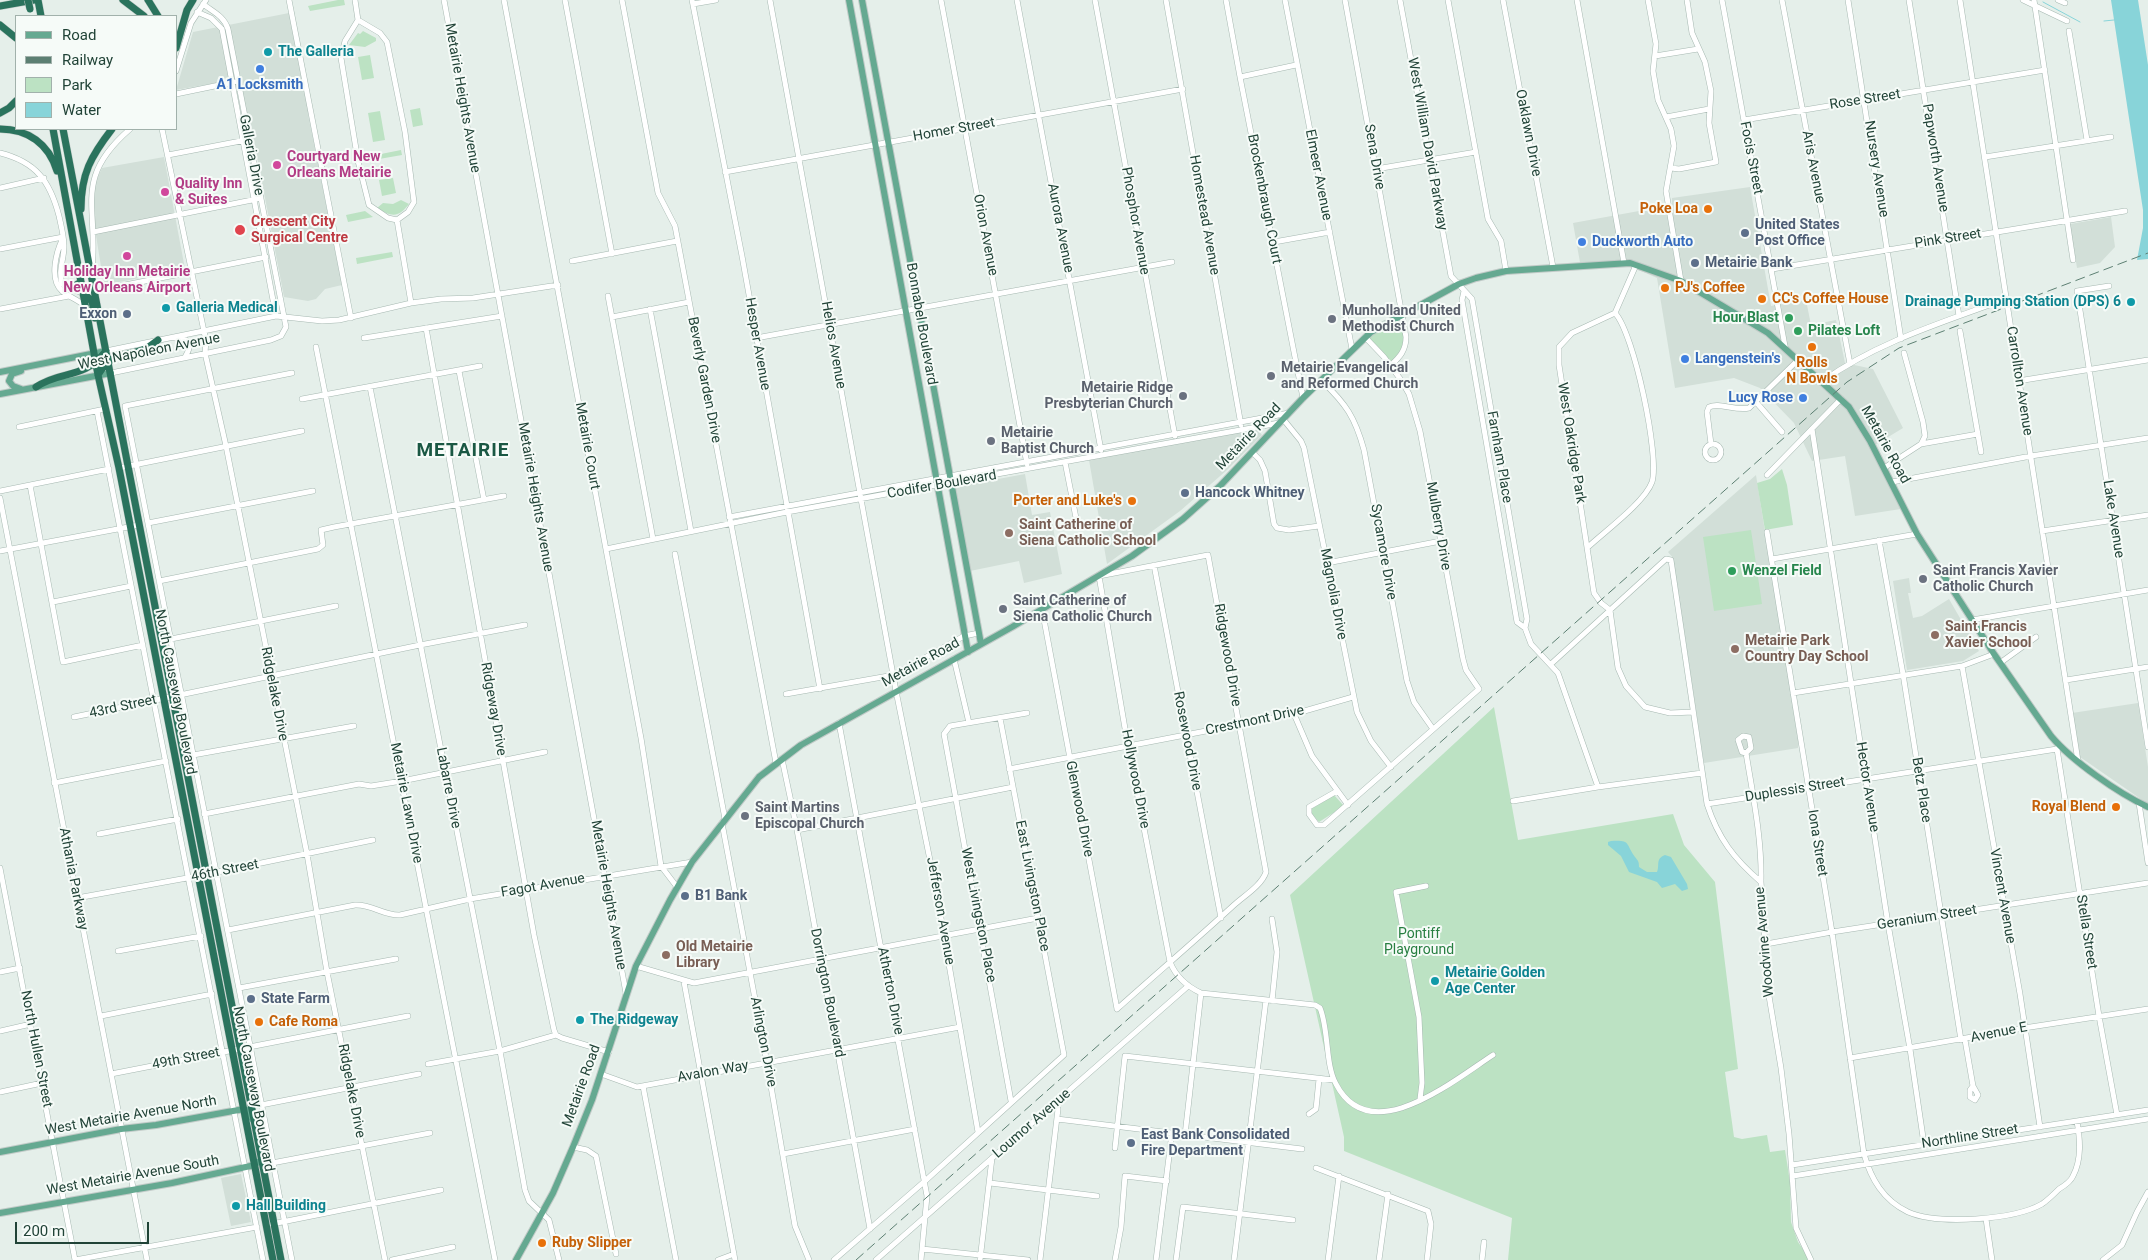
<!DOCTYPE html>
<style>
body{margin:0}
#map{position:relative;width:2148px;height:1260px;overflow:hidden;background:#e5efea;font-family:Roboto,sans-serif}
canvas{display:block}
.legend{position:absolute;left:15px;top:15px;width:162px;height:115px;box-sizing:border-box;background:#f6fbf8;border:1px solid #a1b1ab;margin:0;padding:6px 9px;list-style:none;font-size:15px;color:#214337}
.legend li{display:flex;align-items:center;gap:10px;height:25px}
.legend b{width:25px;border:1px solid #a1b1ab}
.scale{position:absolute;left:15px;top:1222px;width:134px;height:22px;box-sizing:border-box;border:2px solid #214337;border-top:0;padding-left:6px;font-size:15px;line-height:18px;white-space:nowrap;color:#214337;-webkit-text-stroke:4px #f6fbf8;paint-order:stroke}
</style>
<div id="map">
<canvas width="2148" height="1260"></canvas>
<ul class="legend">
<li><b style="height:6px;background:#65a991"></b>Road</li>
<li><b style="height:6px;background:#5c7f72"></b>Railway</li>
<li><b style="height:14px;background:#bce2c3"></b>Park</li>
<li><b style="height:14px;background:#88d4d9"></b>Water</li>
</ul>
<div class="scale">200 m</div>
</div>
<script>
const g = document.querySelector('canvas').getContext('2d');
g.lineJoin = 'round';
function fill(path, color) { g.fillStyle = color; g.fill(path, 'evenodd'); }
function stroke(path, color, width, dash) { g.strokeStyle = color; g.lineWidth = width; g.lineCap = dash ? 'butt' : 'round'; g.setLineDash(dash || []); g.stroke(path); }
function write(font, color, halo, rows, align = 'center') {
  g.font = font + ' Roboto,sans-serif'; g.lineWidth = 4; g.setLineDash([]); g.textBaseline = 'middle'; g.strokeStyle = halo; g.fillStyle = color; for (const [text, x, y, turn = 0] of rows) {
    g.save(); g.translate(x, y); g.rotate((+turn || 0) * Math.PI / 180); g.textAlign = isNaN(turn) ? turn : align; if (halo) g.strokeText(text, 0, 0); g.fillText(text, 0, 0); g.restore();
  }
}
fill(new Path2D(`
 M294,12L312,104L308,114L342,285L325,289L316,299L308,301L284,297L251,125L246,117L238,79L176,90L193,32Z
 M164,157L185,269L104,285L92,211L94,185L102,168Z
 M1750,187L1771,306L1806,300L1811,325L1836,320L1845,363L1873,369L1903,428L1870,448L1901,509L1855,516L1845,456L1812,461L1794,423L1760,388L1734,378L1675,388L1657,278L1632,267L1581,268L1573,223L1672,205V198Z
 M2111,217L2115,247L2100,263L2077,268L2070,224Z
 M1257,429L1262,435L1227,470L1180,511L1107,564L1089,460Z
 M1025,474L1032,515L1050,512L1062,574L1024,583L1019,561L970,571L955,487Z
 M1756,475L1798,739V748L1704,763L1673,558L1668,552Z
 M1909,578L1911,593H1908L1913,618L1922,616L1949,599L1979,651L1963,661L1907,670L1893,581Z
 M2138,703L2148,767V804L2080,757L2072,713Z
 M241,1174L251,1222L231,1226L221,1178Z`), '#d2dfd8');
fill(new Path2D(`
 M338,0H344L345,5L310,11L308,6Z
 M363,31L376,38V41L365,47L349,45L358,33L360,34Z
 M370,55L374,78L362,80L358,57Z
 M420,108L423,125L413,127L410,110Z
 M380,111L385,140L373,142L368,113Z
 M401,150L402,155L362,162L361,158Z
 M393,178L396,193L382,196L379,180Z
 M401,200L409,204C398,218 392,217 377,208L383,203L393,204Z
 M365,211L373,217L348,222L346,215Z
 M392,252L393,257L357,264L356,258Z
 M1402,314C1405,338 1410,348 1391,365L1365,337Z
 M1782,469L1787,485L1793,525L1765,530L1757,483L1770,479Z
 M1751,530L1762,604L1714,611L1703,537Z
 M1494,707L1518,840L1673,814L1684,845L1715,882L1738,1069L1725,1072L1734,1137L1742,1139L1767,1135L1770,1152L1785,1150L1790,1182L1791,1222L1798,1242L1809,1258L1807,1260H1508L1512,1218L1344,1151V1137L1290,895Z
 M1334,795L1344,806L1319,822L1311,813V809Z`), '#bce2c3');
fill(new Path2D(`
 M2111,0H2138L2148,65V259L2137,260L2143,228V210Z
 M1611,841C1631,840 1625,843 1635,857C1638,861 1639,861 1639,867L1647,872H1657C1660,865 1655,859 1665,855L1671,857L1687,884L1688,889L1682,891L1675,884L1662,888L1657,882L1629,872L1621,856L1608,845V842Z`), '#88d4d9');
stroke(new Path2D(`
 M2043,2L2080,22
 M2104,21L2114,20`), '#88d4d9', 1);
const minor = new Path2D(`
 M289,0L351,318
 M355,0L358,20
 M444,0L626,993
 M504,0L641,738L661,866L677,887
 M565,0L612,254
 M622,0L658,193L675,226L776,763
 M692,0L742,256L820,689
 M770,0L896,691L937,895L978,1132
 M941,0L1027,464
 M1017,0L1101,450
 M1095,0L1175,436
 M1166,0L1241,425
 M1226,0L1240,77L1303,398
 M1285,0L1352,349
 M1345,0L1406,337C1406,350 1400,357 1391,365
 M1400,0L1451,276L1472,299L1527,619L1525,628L1517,622L1462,300L1464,291
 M1448,0L1488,219L1501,241L1506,271
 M1503,0L1553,267
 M1577,0L1624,263
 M1648,0L1656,44L1653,71L1658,100L1671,129L1674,146L1666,191L1681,281
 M1722,0L1785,346
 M1782,0L1850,364
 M1848,0L1901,339
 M1909,0L1959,316
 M1960,0L2078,761
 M2023,0L2067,21
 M2034,0L2073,260
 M2058,0L2065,3
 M693,4L716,0
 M197,12L211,18L222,29L276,316
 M358,20L380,33L387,42L405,132L414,202L408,212L397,220
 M358,20L345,41L341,58L358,161L369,205L388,218L397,220
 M2069,31L2087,140
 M1655,56L1698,49
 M176,71L191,23L206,0
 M1240,77L1296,65
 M176,94L234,82
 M1666,117L1709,109
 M1744,120L2045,70
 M162,129L206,341L205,353L226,446L307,854L327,972L385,1260
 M0,153C36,162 50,181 59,216C61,225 64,237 64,246C64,261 58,268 62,284L84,294
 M168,155L246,140
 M1985,157L2111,137
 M1671,168L1679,169L1716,162L1709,123L1711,91L1705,62L1692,33L1687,0
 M1376,169L1476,152
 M725,172L1183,89
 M0,188L44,178
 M397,220L411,303
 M93,232L257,199
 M63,238C56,252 49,279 62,291C69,297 77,299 85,306
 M1274,242L1330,232
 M0,249L63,237
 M572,261L677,241
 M1772,269L2125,211
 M92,270C99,207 72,179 130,129
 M2109,286L2077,291L2148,747
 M95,291L266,257
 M608,296L653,539
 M0,309L69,296
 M650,309L691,531
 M1615,313L1572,333L1559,347V365L1594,593L1601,603L1610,610L1618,668L1626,686L1645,707L1670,713L1693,712
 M1615,313L1636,265
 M612,317L689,302
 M426,328L534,935L554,1030L556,1035L562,1038L609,1052
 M1960,331L1981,452
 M175,338L186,340C191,347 189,350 185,357
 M364,338L502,316
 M756,338L1172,262
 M316,347L495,1260
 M106,351L276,316L322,321L339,320L411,303L441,299L473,298L558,285
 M459,371L484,500
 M111,373L271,340L281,336L286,327L228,29C224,16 213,12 203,4
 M1322,381C1346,404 1355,417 1364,450L1407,681L1414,702L1433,729
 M1823,381C1877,342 1944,322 2006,299
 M2018,381L2148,360
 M370,387L500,1051L525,1190L529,1201L549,1220L559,1260
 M302,399L480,366
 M1756,402L1782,432
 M97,411L263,1260
 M1283,419L1301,441L1304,448L1357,712L1371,741L1391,767
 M19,427L105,409
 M1812,429L1888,924L1910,1049L1924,1144
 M1705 452a8 8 0 1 1 16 0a8 8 0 1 1-16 0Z
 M1711,444L1707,412L1709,407C1719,402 1735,411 1749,408L1799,359
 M1921,444L1978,434
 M1252,452L1260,460L1265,471L1274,524L1277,528L1289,530L1319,526
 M1065,462L1077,523
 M119,468L302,431
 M1884,468L1921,444L1925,436L1923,422L1904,353
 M1767,475L1841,399
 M1892,482L2031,456L2148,438
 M30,485L63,662L143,645
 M0,491L109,469
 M0,498L147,1260
 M729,517L1289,413
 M148,523L313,491
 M2042,531L2148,515
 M1767,532L1832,932L1864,1154C1871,1179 1883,1200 1908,1212C1938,1225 2014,1220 2042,1204C2048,1200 2054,1194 2059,1189C2064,1186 2071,1181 2073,1176C2082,1159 2080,1139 2077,1121
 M1879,540L1903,674L1961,1040
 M1588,547C1604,532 1645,502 1652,482C1660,457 1634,333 1615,313
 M606,549L787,512L1279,423
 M0,551L139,525
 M675,554L725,819
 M1772,559L1917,534
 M1327,563L1441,541
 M1154,565L1221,918
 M159,581L318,549L323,545L321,530L334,527L504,496
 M53,602L131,586
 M1042,609L1117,1009
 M1972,620L2148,590
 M1525,628L1531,644L1558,673L1598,787
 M171,639L336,606
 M954,659L969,723
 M2000,663L2036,637
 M1551,664L1666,559L1671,560L1707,804C1718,838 1734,859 1761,882L1768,990L1781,1068L1789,1134L1796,1228L1811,1260
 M1962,666L2020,994L2040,1127
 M2066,680L2148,667
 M1793,693L1962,666L1994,654
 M786,694L894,675L964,636L979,633
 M1294,714L1312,756L1348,805
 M74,717L420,645L525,625
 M839,723L927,1196L921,1260
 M2057,749L2099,1016L2117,1115
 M1746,753L1751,748L1749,737L1743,736L1738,740L1742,752L1746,753C1753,796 1762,839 1761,882
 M193,755L354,726
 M782,759L797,830L870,1229
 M1009,769L1294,714L1353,697
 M54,783L166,761
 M1337,791L1309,807V814L1317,825H1324L1479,689L1466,670L1463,659L1420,431L1409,394L1401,380L1384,357L1365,337
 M1513,801L1598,787L1702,773
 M2139,803L2148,863
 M1707,804L2057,749L2059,746
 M204,814L359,784L371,786L402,781L545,752
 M722,823L767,1063L795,1226L809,1260
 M797,830L1013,787
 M99,834L178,819
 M0,868L75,1260
 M77,898L198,876L373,840
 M228,930L355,905C372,904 384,916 400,915L470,899L692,862
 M1766,944L1832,932L2148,883
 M118,951L201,936
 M636,966L694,983L1038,918
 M0,972L20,968
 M684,982L735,1260
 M239,988L396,959
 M1272,1001L1277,952L1272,919
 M1117,1009C1156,974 1196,940 1234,905C1244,896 1262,885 1266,872L1208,555L1099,576L1128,746L1170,962C1176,977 1186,986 1201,993L1315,1005L1320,1008C1329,1030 1325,1064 1336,1084C1370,1150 1453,1081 1493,1055
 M101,1016L212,994
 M0,1031L31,1024
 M1965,1040L1973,1086L1970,1090V1097L1975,1100L1978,1095L1973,1086
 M1125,1056L1334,1080
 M1850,1058L2024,1028L2148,1009
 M428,1064L500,1051L556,1035
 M111,1074L408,1016
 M601,1074L637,1087L960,1027
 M643,1086L676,1260
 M0,1092L42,1083
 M1420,1099L1422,1083L1419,1017L1396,892L1426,886
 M1011,1101L944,734L950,726L1027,713
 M261,1105L419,1074
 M1309,1114L1316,1109L1319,1079
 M1057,1119L1302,1149
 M1185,1135L1201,993
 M573,1147L587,1150L596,1156L616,1254
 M1115,1148L1125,1056
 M783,1154L915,1129
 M272,1163L430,1133
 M1792,1165L2148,1110
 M1316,1168L1428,1211L1431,1224L1427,1260
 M1793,1176L2148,1119
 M990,1183L1097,1196
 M1986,1219L1992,1260
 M272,1224L441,1190
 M922,1249L1028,1260
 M75,1260L257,1227
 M292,1260L125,406L292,373
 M392,1260L453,1247
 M718,1260L734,1254
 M834,1260L925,1181L1064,1055L1000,718
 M876,1260L1187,987
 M980,1260L992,1158
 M1040,1260L1058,1109L1055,1104
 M1115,1260L1121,1227L1125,1176L1167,1181
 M1156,1260L1172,1133
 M1176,1260L1183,1207L1293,1220
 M1234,1260L1266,1000
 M1328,1260L1339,1176
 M1379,1260L1388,1194
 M1482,1260L1484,1242
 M2103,1260L2122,1245L2137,1212L2148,1192`);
const major = new Path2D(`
 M849,0L968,652
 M862,0L981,644
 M21,371L12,374L9,381L13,386L21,389
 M0,372L106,351
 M0,394L111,373
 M0,1152L121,1129L156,1125L244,1109L247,1110L252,1119
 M0,1213L172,1183L255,1165L258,1162
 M516,1260L553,1193L573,1147L592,1100L636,966L670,900L692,862L759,777L801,745L1012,627L1132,556L1183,519L1220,486L1303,398L1371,332L1459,284L1476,278L1506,271L1630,263L1681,281L1768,333L1849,407L1870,441L1917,534L1994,654L2051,736C2072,761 2118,793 2148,807`);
const highway = new Path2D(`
 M38,0L41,16
 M123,0L144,16
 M148,0L158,16
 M0,6L34,0
 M0,25L16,38
 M176,48L187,10L193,0
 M0,113L9,108L16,101
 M0,129C28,129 49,144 57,171
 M53,129L98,375L119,468L273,1260
 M63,129L281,1260
 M81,209C81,174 91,156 112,129
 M69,289L81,282
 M84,294L92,301L95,318
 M98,375C113,350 123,358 145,349C149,347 154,343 158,340
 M36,387C63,369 82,381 106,351`);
stroke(minor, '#a6b8b1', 6);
stroke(major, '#c1cac7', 8);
stroke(highway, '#c1cac7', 8);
stroke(minor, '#fff', 5);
stroke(major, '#65a991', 6);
stroke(highway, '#2a735d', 7);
stroke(new Path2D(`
 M856,1260L1847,382L1899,348L2148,253`), '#5c7f72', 1, [10, 5]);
const highwayBridge = new Path2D(`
 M28,0L30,9`);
stroke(highwayBridge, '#c1cac7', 8, []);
stroke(highwayBridge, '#2a735d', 7);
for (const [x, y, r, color] of [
 [268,52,5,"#0f9aa8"],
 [260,69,5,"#3f7fe0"],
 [277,165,5,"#d1479c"],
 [165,192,5,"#d1479c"],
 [1708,209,5,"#e8710a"],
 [240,230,6,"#e0444e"],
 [1745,233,5,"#5c6f8a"],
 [1582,242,5,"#3f7fe0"],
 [127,256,5,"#d1479c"],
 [1695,263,5,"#5c6f8a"],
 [1665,288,5,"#e8710a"],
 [1762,299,5,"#e8710a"],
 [2131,302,5,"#0f9aa8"],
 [166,308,5,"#0f9aa8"],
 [127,314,5,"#5c6f8a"],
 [1789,318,5,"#2e9e5b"],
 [1332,319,5,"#6b7280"],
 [1798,331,5,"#2e9e5b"],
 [1812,347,5,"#e8710a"],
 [1685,359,5,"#3f7fe0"],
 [1271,376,5,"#6b7280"],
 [1183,396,5,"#6b7280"],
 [1803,398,5,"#3f7fe0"],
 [991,441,5,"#6b7280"],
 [1185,493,5,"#5c6f8a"],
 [1132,501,5,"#e8710a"],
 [1009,533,5,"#8d6e63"],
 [1732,571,5,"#2e9e5b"],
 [1923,579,5,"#6b7280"],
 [1003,609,5,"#6b7280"],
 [1935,635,5,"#8d6e63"],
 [1735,649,5,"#8d6e63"],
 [2116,807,5,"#e8710a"],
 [745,816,5,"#6b7280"],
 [685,896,5,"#5c6f8a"],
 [666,955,5,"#8d6e63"],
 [1435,981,5,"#0f9aa8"],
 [251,999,5,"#5c6f8a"],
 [580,1020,5,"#0f9aa8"],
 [259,1022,5,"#e8710a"],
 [1131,1143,5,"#5c6f8a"],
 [236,1206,5,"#0f9aa8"],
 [542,1243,5,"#e8710a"]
]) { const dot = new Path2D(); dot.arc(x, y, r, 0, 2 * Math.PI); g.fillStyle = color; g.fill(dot); stroke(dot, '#f6fbf8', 2); }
write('bold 14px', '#0d838f', '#f6fbf8', [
 ["The Galleria",278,52],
 ["Drainage Pumping Station (DPS) 6",2121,302,"right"],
 ["Galleria Medical",176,308],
 ["Metairie Golden",1445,973],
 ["Age Center",1445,989],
 ["The Ridgeway",590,1020],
 ["Hall Building",246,1206]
], 'left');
write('bold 14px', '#366cbe', '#f6fbf8', [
 ["A1 Locksmith",260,85,"center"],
 ["Duckworth Auto",1592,242],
 ["Langenstein's",1695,359],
 ["Lucy Rose",1793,398,"right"]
], 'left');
write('14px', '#214337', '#f6fbf8', [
 ["Metairie Heights Avenue",462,98,80],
 ["Rose Street",1865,100,-9],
 ["Homer Street",954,130,-10],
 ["Oaklawn Drive",1528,133,79],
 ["West William David Parkway",1427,144,80],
 ["Galleria Drive",251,155,79],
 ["Sena Drive",1374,157,80],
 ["Focis Street",1751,158,79],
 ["Papworth Avenue",1935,158,81],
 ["Aris Avenue",1813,167,79],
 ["Nursery Avenue",1876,169,81],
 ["Elmeer Avenue",1318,175,79],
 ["Brockenbraugh Court",1264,199,79],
 ["Homestead Avenue",1204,215,80],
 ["Phosphor Avenue",1135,221,80],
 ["Aurora Avenue",1060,228,79],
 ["Orion Avenue",985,235,79],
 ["Pink Street",1948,239,-9],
 ["Bonnabel Boulevard",921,324,80],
 ["Hesper Avenue",757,344,80],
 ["Helios Avenue",833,345,80],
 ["West Napoleon Avenue",149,352,-11],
 ["Beverly Garden Drive",704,380,79],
 ["Carrollton Avenue",2019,381,81],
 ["Metairie Road",1249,437,-46],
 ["West Oakridge Park",1571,443,81],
 ["Metairie Road",1885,445,61],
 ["Metairie Court",587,446,80],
 ["Farnham Place",1499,457,80],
 ["Codifer Boulevard",942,485,-10],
 ["Metairie Heights Avenue",535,497,80],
 ["Lake Avenue",2113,519,81],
 ["Mulberry Drive",1438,526,80],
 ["Sycamore Drive",1383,552,80],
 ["Magnolia Drive",1333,594,79],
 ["Ridgewood Drive",1227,655,80],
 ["Metairie Road",921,663,-29],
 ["North Causeway Boulevard",175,692,79],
 ["Ridgelake Drive",274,694,79],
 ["43rd Street",123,707,-12],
 ["Ridgeway Drive",493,709,80],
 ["Crestmont Drive",1255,721,-12],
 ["Rosewood Drive",1187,741,79],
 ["Hollywood Drive",1135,779,79],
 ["Hector Avenue",1867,787,81],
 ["Labarre Drive",448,788,79],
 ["Duplessis Street",1795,790,-9],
 ["Betz Place",1921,790,81],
 ["Metairie Lawn Drive",406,803,79],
 ["Glenwood Drive",1079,809,79],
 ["Iona Street",1817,843,81],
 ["46th Street",225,871,-11],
 ["Athania Parkway",73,879,79],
 ["Fagot Avenue",543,886,-10],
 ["East Livingston Place",1032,886,79],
 ["Metairie Heights Avenue",608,895,80],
 ["Vincent Avenue",2002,896,80],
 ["Jefferson Avenue",940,911,80],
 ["West Livingston Place",978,915,79],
 ["Geranium Street",1927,918,-9],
 ["Stella Street",2086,932,81],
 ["Woodvine Avenue",1765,942,-95],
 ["Atherton Drive",890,991,79],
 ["Dorrington Boulevard",827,993,79],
 ["Avenue E",1999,1033,-11],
 ["Arlington Drive",763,1042,79],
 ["North Hullen Street",36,1049,79],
 ["49th Street",186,1059,-11],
 ["Avalon Way",713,1072,-10],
 ["Metairie Road",582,1086,-70],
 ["North Causeway Boulevard",253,1089,79],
 ["Ridgelake Drive",351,1091,79],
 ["West Metairie Avenue North",131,1116,-10],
 ["Loumor Avenue",1032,1124,-41],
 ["Northline Street",1970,1137,-9],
 ["West Metairie Avenue South",133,1176,-10]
]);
write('bold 14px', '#b23c85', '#f6fbf8', [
 ["Courtyard New",287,157],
 ["Orleans Metairie",287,173],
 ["Quality Inn",175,184],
 ["& Suites",175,200],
 ["Holiday Inn Metairie",127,272,"center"],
 ["New Orleans Airport",127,288,"center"]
], 'left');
write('bold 14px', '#c56008', '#f6fbf8', [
 ["Poke Loa",1698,209,"right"],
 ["PJ's Coffee",1675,288],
 ["CC's Coffee House",1772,299],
 ["Rolls",1812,363,"center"],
 ["N Bowls",1812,379,"center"],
 ["Porter and Luke's",1122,501,"right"],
 ["Royal Blend",2106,807,"right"],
 ["Cafe Roma",269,1022],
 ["Ruby Slipper",552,1243]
], 'left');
write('bold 14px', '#be3a42', '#f6fbf8', [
 ["Crescent City",251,222],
 ["Surgical Centre",251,238]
], 'left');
write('bold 14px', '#4e5e75', '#f6fbf8', [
 ["United States",1755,225],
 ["Post Office",1755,241],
 ["Metairie Bank",1705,263],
 ["Exxon",117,314,"right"],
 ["Hancock Whitney",1195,493],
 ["B1 Bank",695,896],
 ["State Farm",261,999],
 ["East Bank Consolidated",1141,1135],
 ["Fire Department",1141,1151]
], 'left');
write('bold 14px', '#5b616d', '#f6fbf8', [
 ["Munholland United",1342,311],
 ["Methodist Church",1342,327],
 ["Metairie Evangelical",1281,368],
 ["and Reformed Church",1281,384],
 ["Metairie Ridge",1173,388,"right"],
 ["Presbyterian Church",1173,404,"right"],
 ["Metairie",1001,433],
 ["Baptist Church",1001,449],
 ["Saint Francis Xavier",1933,571],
 ["Catholic Church",1933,587],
 ["Saint Catherine of",1013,601],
 ["Siena Catholic Church",1013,617],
 ["Saint Martins",755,808],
 ["Episcopal Church",755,824]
], 'left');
write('bold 14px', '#27864d', '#f6fbf8', [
 ["Hour Blast",1779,318,"right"],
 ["Pilates Loft",1808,331],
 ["Wenzel Field",1742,571]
], 'left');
write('bold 14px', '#785e54', '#f6fbf8', [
 ["Saint Catherine of",1019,525],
 ["Siena Catholic School",1019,541],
 ["Saint Francis",1945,627],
 ["Xavier School",1945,643],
 ["Metairie Park",1745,641],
 ["Country Day School",1745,657],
 ["Old Metairie",676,947],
 ["Library",676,963]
], 'left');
write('14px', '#277f41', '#f6fbf8', [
 ["Pontiff",1419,934],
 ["Playground",1419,950]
]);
g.letterSpacing = '1px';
write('bold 19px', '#1b5844', '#f6fbf8', [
 ["METAIRIE",463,451]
]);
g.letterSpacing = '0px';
</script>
